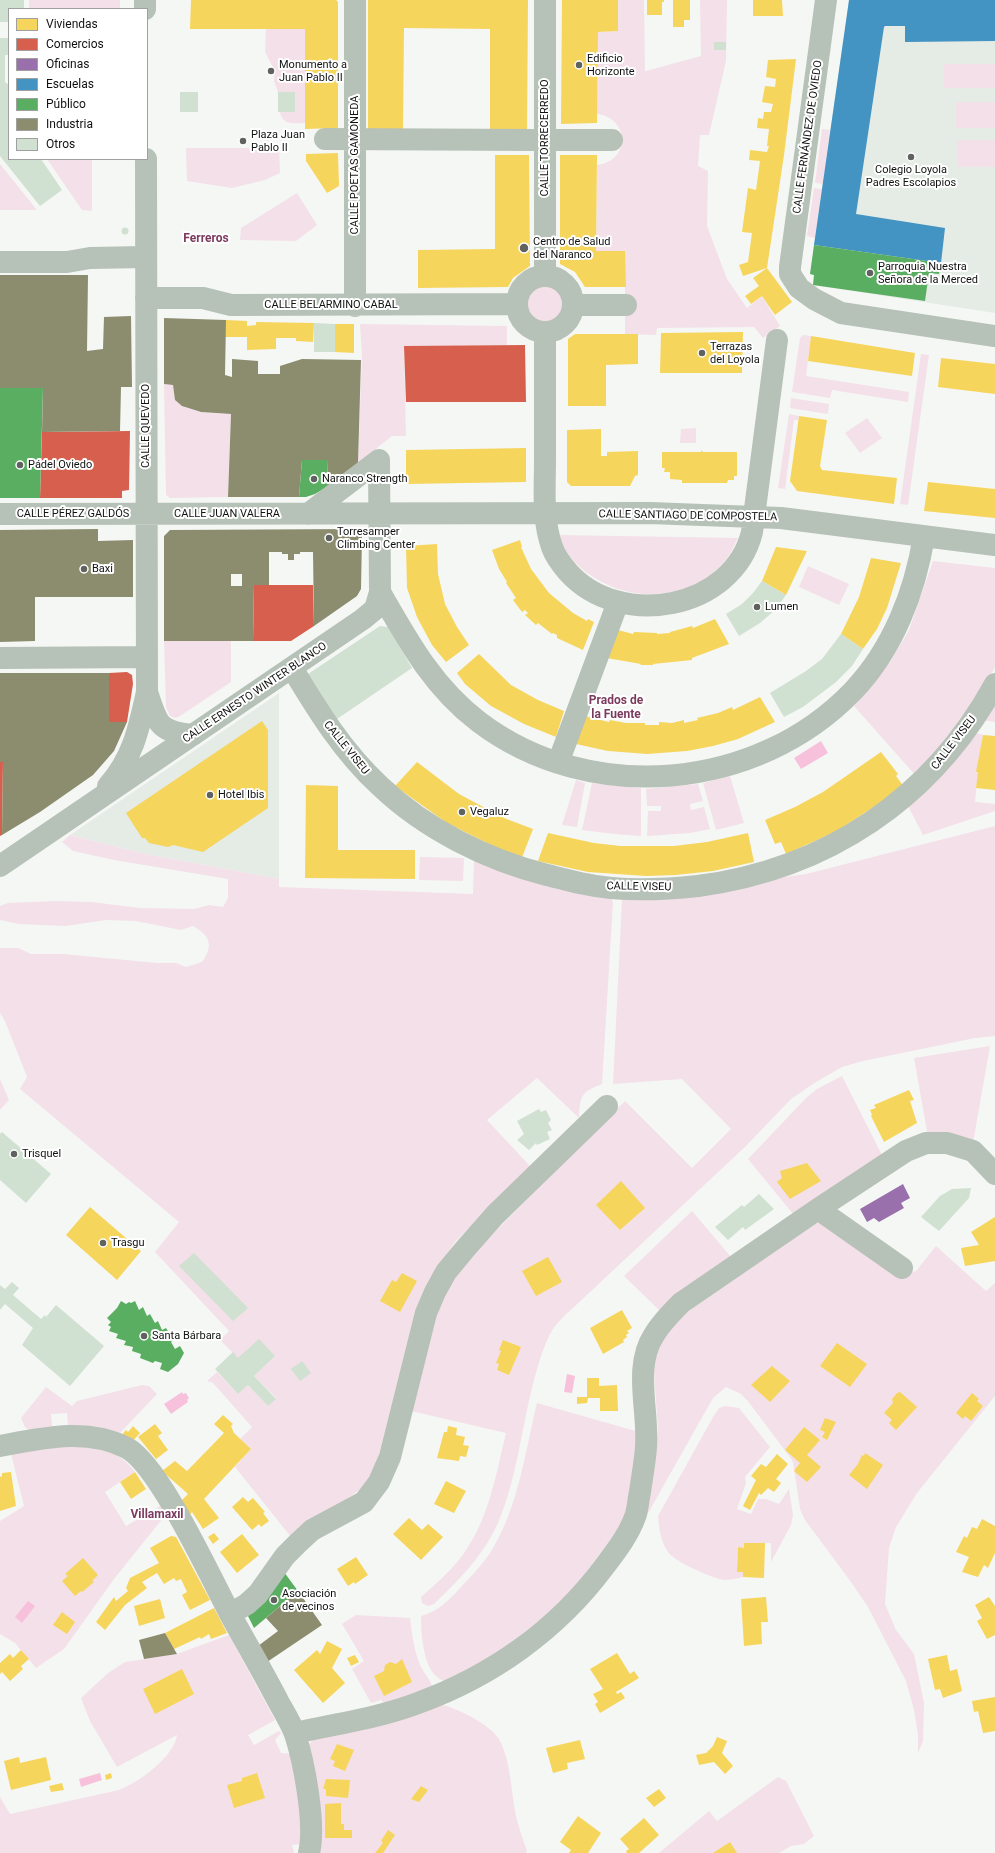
<!DOCTYPE html>
<meta charset="utf-8">
<style>
body{margin:0}
#map{position:relative;width:995px;height:1853px;overflow:hidden;background:#f5f7f5;font-family:Roboto,sans-serif}
canvas{display:block}
.legend{position:absolute;left:8px;top:8px;width:140px;height:152px;box-sizing:border-box;background:#fff;border:1px solid #9fa09f;margin:0;padding:5px 7px;list-style:none;font-size:12px;color:#101210}
.legend li{display:flex;align-items:center;gap:8px;height:20px}
.legend b{width:20px;border:1px solid #9fa09f}
</style>
<div id="map">
<canvas width="995" height="1853"></canvas>
<ul class="legend">
<li><b style="height:11px;background:#f6d55c"></b>Viviendas</li>
<li><b style="height:11px;background:#d6604d"></b>Comercios</li>
<li><b style="height:11px;background:#9970ab"></b>Oficinas</li>
<li><b style="height:11px;background:#4393c3"></b>Escuelas</li>
<li><b style="height:11px;background:#5aae61"></b>Público</li>
<li><b style="height:11px;background:#8c8c6e"></b>Industria</li>
<li><b style="height:11px;background:#d0e0d1"></b>Otros</li>
</ul>
</div>
<script>
const g = document.querySelector('canvas').getContext('2d');
g.lineJoin = 'round';
function fill(path, color) { g.fillStyle = color; g.fill(path, 'evenodd'); }
function stroke(path, color, width, dash) { g.strokeStyle = color; g.lineWidth = width; g.lineCap = dash ? 'butt' : 'round'; g.setLineDash(dash || []); g.stroke(path); }
function write(font, color, halo, rows, align = 'center') {
  g.font = font + ' Roboto,sans-serif'; g.lineWidth = 4; g.setLineDash([]); g.textBaseline = 'middle'; g.strokeStyle = halo; g.fillStyle = color; for (const [text, x, y, turn = 0] of rows) {
    g.save(); g.translate(x, y); g.rotate((+turn || 0) * Math.PI / 180); g.textAlign = isNaN(turn) ? turn : align; if (halo) g.strokeText(text, 0, 0); g.fillText(text, 0, 0); g.restore();
  }
}
fill(new Path2D(`
 M849,0H995V313L813,285L814,275L810,274Z
 M279,693V879L145,854L70,835Z`), '#e5ebe5');
fill(new Path2D(`
 M29,0H120V9H29Z
 M618,0H644L645,71H646L701,56L700,0H727L726,61L709,135H700L698,166L708,171L707,226L727,279L747,308L762,296L780,326L763,338L754,327L657,328L656,335L625,334V252L596,251L597,165C631,161 630,118 597,114L598,32L618,31Z
 M266,29H305V123C295,123 282,126 280,112H295V92H278L274,81L275,71L265,52Z
 M944,64H995V88H944Z
 M956,102H995V128H956Z
 M822,129L830,130L823,184L815,183Z
 M957,140H995V167H957Z
 M186,148H279L280,173L265,180L232,188L187,181Z
 M47,159H92V211L82,210Z
 M0,164L37,210H0Z
 M814,188L822,189L815,238L807,236Z
 M297,193L317,225L296,241L240,240L241,228Z
 M525 305a20 20 0 1 1 40 0a20 20 0 1 1-40 0Z
 M360,324L507,326V345L404,347L406,436H392L358,463L362,355Z
 M803,335L811,336L806,376L909,392L908,402L832,390L830,398L792,392L800,338Z
 M921,354L929,355L908,505L900,504Z
 M164,384L173,385L175,400C190,414 212,413 231,414L228,497L170,498L166,495Z
 M791,398L829,404L828,414L790,408Z
 M789,414L799,416L798,420H794L785,489L778,488Z
 M867,418L882,438L860,453L845,433Z
 M696,428V443H680L681,429Z
 M558,535L738,538C735,543 733,549 730,554C702,596 642,605 600,581C580,570 566,556 558,535Z
 M933,561L995,568V667L966,717L916,776L854,706L890,662L909,630Z
 M808,566L849,584L839,605L799,587Z
 M164,641H231V682L180,716L176,718L170,716L166,707Z
 M995,698V722L983,720Z
 M974,732L983,735L977,771L978,772L975,802L995,804V811L923,835L908,806Z
 M730,776L744,823L716,830L703,783Z
 M576,780L585,783L577,827L562,825Z
 M592,783L641,788V836L614,834L582,830Z
 M698,784L703,801L690,804L691,810L704,807L710,829L690,833L647,836L648,811H661V806H647L646,789Z
 M995,826V1036L975,1038L863,1061L842,1067L816,1082L791,1099L746,1146L574,1307C565,1315 556,1323 550,1334C541,1352 536,1373 531,1392C521,1434 516,1478 500,1518C486,1553 460,1579 434,1604L428,1606L422,1603L421,1597C436,1584 452,1570 464,1553C489,1518 496,1474 506,1433L411,1411L433,1321L447,1286L473,1254L625,1101L692,1168L731,1129L682,1079L613,1084L622,900L806,874Z
 M70,835L145,854L279,879V887L473,894L474,859L610,897L613,902L602,1084C581,1092 580,1096 579,1118L537,1078L487,1120L530,1166L455,1242L432,1276L385,1439L375,1468L362,1488L336,1507L291,1537L235,1467L251,1449L240,1439L252,1427L213,1383L207,1381L217,1372L238,1394L248,1385L268,1406L276,1398L254,1376L275,1356L238,1358L220,1340L229,1331L155,1252L179,1222L20,1089L27,1077L5,1021L0,1013V948H18L31,954H63L157,963H176L186,967L202,962C214,945 210,936 193,926L181,930L136,921L106,920L66,926L19,924L0,920V906L8,903L56,901L91,902L140,908L194,909L209,905L223,907L228,898V879L114,860L73,851L62,842Z
 M420,857L464,858L463,881L419,880Z
 M990,1046L973,1143L928,1137L914,1058Z
 M842,1076L883,1157L793,1214L748,1159L807,1097L817,1089Z
 M0,1079L9,1100L0,1110Z
 M692,1211L731,1257L660,1311L624,1276Z
 M819,1221L902,1275L916,1271L936,1246L986,1291L995,1283V1396L917,1493L896,1527L889,1548L885,1604L896,1630L914,1654L924,1703L923,1741L918,1753V1735L914,1710L906,1681L868,1607L851,1582L805,1520L800,1509L793,1462L790,1457L747,1400L741,1394L726,1387L713,1398L647,1515L658,1431L654,1371L655,1360L663,1338L683,1315Z
 M142,1385L149,1386L157,1394L118,1435L81,1425H68L67,1413L51,1414L52,1426L29,1430L25,1427L21,1418L46,1387L72,1406L77,1401Z
 M537,1403L639,1432L628,1509L619,1528L572,1591L552,1611L494,1655L447,1683C444,1681 439,1679 436,1676C423,1665 421,1632 421,1616C438,1612 451,1598 462,1586C473,1574 485,1562 493,1548C519,1504 525,1452 537,1403Z
 M725,1406L739,1408L770,1447L745,1477L746,1483L737,1509L751,1514L758,1499H766L779,1504L789,1489L793,1515L791,1525L771,1562V1543H744V1548H738L737,1572H743V1577C737,1578 730,1580 724,1580C712,1578 675,1562 668,1552C661,1542 659,1529 658,1516L713,1417L719,1408Z
 M79,1444C102,1450 120,1451 135,1472L105,1492L126,1526L162,1505L167,1513L114,1579L64,1649L36,1668L15,1643L0,1634V1521L24,1506L11,1454Z
 M356,1615L410,1618C412,1635 414,1651 421,1667C425,1675 431,1680 433,1689L388,1707L381,1700L371,1703L352,1669L364,1661L342,1624Z
 M229,1635L275,1720L248,1735L254,1745L279,1731L281,1733L275,1740L281,1753L294,1754L304,1809L301,1844L292,1845L294,1853H0V1797L10,1814L119,1790C139,1782 174,1757 177,1735L117,1767L90,1721L81,1698L108,1673L125,1662L177,1654Z
 M439,1704C455,1707 490,1724 499,1739C511,1761 511,1791 516,1816C519,1828 523,1840 527,1851L526,1853H318L309,1745L314,1738Z
 M778,1777L786,1781L814,1836L804,1844L791,1846L779,1853H659L709,1811L717,1821Z`), '#f4e0e9');
fill(new Path2D(`
 M821,741L828,753L801,769L794,758Z
 M567,1374L575,1376L572,1393L564,1392Z
 M182,1392L183,1394L186,1393L189,1398L187,1400L188,1402L171,1414L164,1404Z
 M28,1601L35,1606L22,1623L15,1617Z
 M100,1773L102,1780L81,1787L79,1779Z`), '#f7c1dc');
fill(new Path2D(`
 M191,0H336L338,2V128L305,129V29H190Z
 M368,0H528L527,130H490V29L404,28L403,130H368Z
 M562,0H618V31L598,32L597,123L561,124Z
 M647,0H664V2H662V15H647Z
 M673,0H690V20H684V27H673Z
 M753,0H782L783,16H753Z
 M796,59L784,155L767,268L743,276L739,265L748,262L752,233L742,232L748,188L756,190L760,161L749,160L750,150L767,152L769,146H767L769,129L757,128L758,118L763,119L764,112H771L773,104L762,102L765,86L775,87L776,79L766,77L768,60Z
 M338,153L339,186L327,193L306,161V154Z
 M495,155H529L530,266L513,278L508,287L418,288V250L495,249Z
 M560,155H597L596,251H625L626,287H585L575,272L560,264Z
 M767,268L792,302L775,315L762,296L751,304L745,296L759,286L753,278Z
 M226,320L247,321V326L256,325V322L314,323L313,342L296,341V338H276V349L247,350V337H225Z
 M335,324H354V353L335,352Z
 M743,332L742,373H660L661,333Z
 M575,334H638V364L606,365V406H568V339Z
 M811,336L915,353L912,376L808,361Z
 M941,358L995,364V394L938,387Z
 M799,416L827,420L820,466L822,470L897,478L894,504L797,491L790,481Z
 M601,429V456H607V452L638,451V475L635,476L630,486H571L567,482V430Z
 M526,448V482L406,484V450Z
 M701,450L703,452H737V476H734V480H728L727,483H682V480L670,479V472H664L665,468H662V452H701Z
 M928,482L995,489V518L924,511Z
 M520,540L522,547H521L531,569L549,593L573,613L587,621L588,619L594,622L583,650L557,638V635L553,633L552,634L538,623L536,625L525,615L528,613L525,610L522,612L513,600L516,598L506,583L507,582L499,569L492,550Z
 M437,544L438,574L445,604L457,627L469,645L446,662L432,645L417,617L407,588L406,546Z
 M776,547L807,551L786,595L762,581Z
 M871,558L901,563L887,608L877,629L863,649L841,634L859,597Z
 M715,619L729,644L692,658V660L653,664V665H640L641,664L601,657L618,630L633,634L634,632L657,633V634L670,633V632L692,626L693,628Z
 M479,654L511,685L538,700L564,711L556,737L524,724L491,706L465,684L457,673Z
 M760,697L775,722L738,739L713,746L687,751L647,754L608,751L576,744L581,715L609,722L610,720L626,723H645V725H659V722L672,723L684,720V723L698,720L697,718L718,713L732,707L733,710Z
 M262,721L268,730V808L203,852L173,845L168,847L149,843L145,838H142L126,813Z
 M983,735L995,736V790L976,788L978,772H976Z
 M881,752L898,774L896,776L904,787L837,831L786,854L781,842L775,844L765,820L795,807L823,792Z
 M417,762L459,794L504,818L533,829L521,860L447,823L395,786Z
 M306,785L338,786V850H415V879L305,878Z
 M548,833L594,843L620,846H674L707,842L748,833L754,862L713,871L676,875L646,876L588,872L538,861Z
 M909,1090L914,1100L910,1101L917,1123L884,1142L871,1116L872,1115L870,1110L876,1108L874,1105Z
 M807,1163L821,1181L790,1199L777,1182L782,1178L780,1171Z
 M621,1181L645,1208L620,1230L596,1205Z
 M90,1207L141,1251L117,1280L66,1235Z
 M995,1217V1261L965,1266L961,1248L979,1245L971,1232Z
 M548,1257L562,1282L536,1296L522,1271Z
 M402,1273L417,1281L400,1312L380,1301L392,1280L396,1282Z
 M622,1310L632,1328L627,1331L629,1333L626,1335L627,1337L623,1340L624,1342L603,1354L590,1328Z
 M503,1340L521,1347L509,1375L497,1370L499,1364L496,1363L501,1351L499,1350Z
 M837,1343L867,1364L850,1387L820,1366Z
 M772,1366L790,1381L770,1402L751,1385Z
 M587,1378H599V1386L617,1385L618,1411H600V1398H588L587,1403L577,1404V1397H587Z
 M900,1392L917,1407L896,1430L889,1423L892,1420L884,1413L893,1403L892,1399L897,1393Z
 M972,1393L979,1399L977,1401L983,1406L971,1421L965,1416L963,1419L956,1413Z
 M223,1415L233,1424L231,1426L234,1433L251,1449L204,1499L219,1518L203,1529L192,1512L189,1516L181,1501L188,1494L162,1471L175,1461L187,1471L224,1433L214,1424Z
 M825,1418L836,1422L827,1440L822,1437L825,1432L820,1430Z
 M155,1424L162,1433L158,1436L168,1450L156,1459L138,1437Z
 M133,1426L140,1433L131,1443L119,1438L126,1430L128,1432Z
 M448,1426L457,1428L456,1435L465,1437L463,1445L469,1446L466,1457L460,1456L459,1461L437,1458L444,1432H447Z
 M804,1427L820,1440L807,1455L821,1467L807,1482L794,1471L800,1463L785,1450Z
 M865,1453L883,1465L867,1489L849,1475L858,1464L862,1455L864,1456Z
 M777,1454L788,1464L776,1479L781,1483L774,1492L768,1488L761,1495L759,1493L750,1510L743,1506L756,1480L751,1476L761,1464L766,1467Z
 M11,1472L16,1506L0,1511V1477L2,1476V1473Z
 M135,1472L146,1489L131,1499L120,1482Z
 M446,1481L466,1491L454,1513L434,1504Z
 M243,1497L248,1502L253,1498L265,1512L263,1513L269,1521L261,1527L259,1524L252,1530L232,1507Z
 M409,1518L422,1530L428,1524L443,1537L421,1560L393,1534Z
 M982,1519L995,1526V1553L988,1568L984,1565L978,1577L962,1572L969,1557L956,1552L964,1536L967,1538L972,1527L977,1529Z
 M214,1533L219,1539L213,1544L208,1537Z
 M242,1534L259,1555L237,1573L220,1552Z
 M171,1536L176,1537L210,1600L190,1610L182,1595L187,1592L181,1579L176,1581L174,1578L164,1584L157,1573L142,1582L147,1588L125,1605L105,1630L96,1622L114,1597L116,1601L128,1591L126,1588L130,1578L159,1563L150,1548Z
 M744,1543H765L764,1578L743,1577V1572H737L738,1547L744,1548Z
 M356,1557L368,1575L355,1584L354,1582L348,1586L337,1569Z
 M83,1558L98,1575L92,1581L94,1582L82,1592L81,1591L75,1596L62,1581L68,1576L65,1574Z
 M766,1597L768,1622H761L762,1644L744,1646L741,1599Z
 M989,1597L995,1606V1635L987,1639L977,1621L982,1618L975,1605Z
 M160,1599L165,1618L139,1626L134,1606Z
 M214,1608L227,1633L211,1639L209,1634L201,1639L200,1637L174,1649L165,1633Z
 M62,1612L75,1622L67,1634L53,1625Z
 M327,1641L342,1649L332,1668L345,1683L323,1703L294,1670L317,1650L320,1654Z
 M21,1650L29,1659L21,1666L23,1669L10,1681L2,1672L0,1674V1663L10,1654L13,1658Z
 M617,1653L630,1674L634,1671L639,1678L616,1692L617,1694L621,1692L625,1698L600,1713L595,1704L598,1702L593,1694L603,1689L590,1669Z
 M355,1655L359,1662L351,1666L347,1658Z
 M947,1655L950,1671L957,1669L962,1691L943,1698L940,1689L935,1690L928,1659Z
 M402,1659L412,1682L384,1696L374,1676L384,1671L385,1665L390,1662L396,1664Z
 M182,1669L194,1694L155,1714L143,1689Z
 M995,1697V1731L983,1733L978,1711L974,1712L972,1701Z
 M717,1737L727,1741L722,1753L733,1766L725,1774L714,1762L699,1765L696,1755L706,1753L713,1746Z
 M580,1740L585,1759L567,1763L568,1769L553,1773L546,1748Z
 M337,1744L354,1750L345,1771L333,1766L335,1761L330,1759Z
 M19,1757L20,1763L46,1757L51,1780L11,1790L4,1761Z
 M111,1773L112,1778L106,1780L105,1775Z
 M257,1773L265,1798L234,1808L227,1785L242,1781V1778Z
 M326,1779L350,1780L348,1798L326,1796V1789H323Z
 M62,1783L64,1790L51,1792L49,1786Z
 M421,1786L428,1790L419,1802L411,1799Z
 M659,1789L666,1798L654,1807L646,1798Z
 M341,1803V1824H344V1830H352V1838H325V1804Z
 M578,1816L601,1833L588,1853H569L571,1850L560,1842Z
 M644,1818L659,1835L639,1853H627L626,1851L629,1849L620,1839Z
 M388,1830L395,1835L383,1853H375L383,1843L381,1841Z
 M730,1842L737,1853H713Z`), '#f6d55c');
fill(new Path2D(`
 M525,345L526,402H406L404,346Z
 M130,431L129,490L122,491V498H40L42,432Z
 M254,585H313L314,626L291,641H253Z
 M127,672L132,675L133,684L127,722H109V673Z
 M0,762H3L2,835L0,836Z`), '#d6604d');
fill(new Path2D(`
 M903,1184L910,1198L901,1203L904,1208L879,1222L874,1218L867,1222L860,1209Z`), '#9970ab');
fill(new Path2D(`
 M849,0H995V41L905,42V26H885L884,27L856,214L945,228L941,263L814,245Z`), '#4393c3');
fill(new Path2D(`
 M814,245L941,263L939,274L929,273L925,301L813,285L814,275L810,274Z
 M0,388H43L40,498H0Z
 M302,460H328L327,487L315,494L306,497H299Z
 M121,1301L126,1304L129,1302L131,1303L135,1301L139,1310L143,1307L147,1316L150,1314L155,1323L158,1321L162,1330L166,1328L173,1340L171,1342L175,1349L180,1346L184,1353L178,1364L168,1372L160,1369L162,1363L155,1361L153,1363L140,1358L141,1354L132,1351L133,1347L124,1345L126,1341L116,1338L118,1334L109,1331L111,1327L108,1325L111,1322L107,1318L117,1308Z
 M284,1572L298,1591L254,1628L246,1612Z`), '#5aae61');
fill(new Path2D(`
 M0,275H88L87,351L103,349L104,317L131,316L132,387H121L120,431L42,432L43,388H0Z
 M164,318L226,320L225,375L232,377V359L258,361V374H280V366L302,359L361,360L358,463L327,487L328,460H302L299,497H228L231,414L201,412L182,406L175,400L173,385L164,384Z
 M98,529V541L133,540V597H35V641L0,642V530Z
 M355,529L362,535L361,589L357,596L314,626L313,552H300V554H294V560H288V554H282V552H269V585H254L253,641H164V536L170,530ZM231,574H242V586H231Z
 M0,673H109V722H127L114,751L93,775L40,812L2,835L3,762H0Z
 M298,1591L322,1625L267,1662L258,1646L278,1631L266,1618Z
 M165,1633L177,1654L144,1659L139,1640Z`), '#8c8c6e');
fill(new Path2D(`
 M0,0H24V9H9V22H0Z
 M0,38H9V55H5V82L9,85V159H41L62,190L40,206L0,156Z
 M714,42H726V50H714Z
 M180,92H198V112H180Z
 M278,92H295V112H278Z
 M121.5 231a3.5 3.5 0 1 1 7 0a3.5 3.5 0 1 1-7 0Z
 M314,323L335,324V352H314Z
 M762,581L786,595L775,610L760,623L739,636L726,614L742,604L753,593Z
 M380,626L388,627L412,668L334,721L305,676Z
 M841,634L863,649L852,666L836,682L803,707L784,717L770,693L806,671L822,659Z
 M539,1109L541,1112L546,1110L551,1120L548,1123L552,1130L547,1132L550,1139L537,1145L536,1143L529,1150L517,1140L524,1134L517,1121Z
 M2,1132L51,1174L26,1203L0,1180V1134Z
 M971,1188L969,1198L939,1231L921,1217L940,1196L952,1189Z
 M759,1194L774,1209L745,1230L743,1227L728,1240L715,1227L742,1205L744,1207Z
 M194,1253L248,1308L233,1321L179,1266Z
 M12,1282L19,1288L13,1295L41,1319L45,1315L46,1317L56,1305L104,1346L70,1386L22,1345L33,1328L5,1304L0,1310V1285L5,1289Z
 M259,1339L275,1356L254,1376L276,1399L268,1406L248,1385L238,1394L215,1369L233,1352L238,1358Z
 M302,1361L311,1373L300,1381L291,1369Z`), '#d0e0d1');
stroke(new Path2D(`
 M145,0V9
 M355,0V306
 M826,0L790,267V274L799,288L814,299L841,313L995,336
 M325,139L537,140
 M553,140H612
 M0,262H67L90,258L146,257
 M545,276V0
 M517 304a28 28 0 1 1 56 0a28 28 0 1 1-56 0Z
 M146,298H203L231,305L517,304
 M573,305H626
 M545,332C545,375 545,417 545,460C545,488 542,519 552,547C555,556 562,565 568,572C620,630 733,610 752,532L777,340
 M0,514L650,513L781,518L995,545
 M380,592C408,641 433,687 479,722C590,806 757,791 853,691C893,649 915,592 924,536
 M0,658L147,657
 M292,668C318,711 343,752 380,786C425,829 487,860 547,875C560,878 572,882 585,884C621,892 661,890 698,886C827,869 932,799 995,684
 M147,692C158,724 157,731 193,735
 M558,763L618,602
 M108,786C133,758 139,728 147,692L146,159
 M0,866L363,619L375,609L380,592L379,460L308,514
 M818,1209L902,1268
 M0,1446C42,1438 87,1427 127,1448C159,1465 211,1578 230,1614C246,1643 263,1672 278,1701C284,1712 291,1723 295,1734C304,1762 316,1824 309,1853
 M230,1614L247,1604L258,1594L285,1556L298,1543L312,1530L364,1502L379,1482L390,1457L426,1313L435,1292L446,1272L465,1249L495,1215L607,1106
 M295,1733C335,1724 379,1718 418,1703C492,1676 557,1630 604,1567C616,1551 628,1536 635,1517C638,1510 638,1500 640,1492C642,1477 645,1462 646,1447C649,1411 633,1367 654,1335C661,1323 671,1313 681,1303L818,1209L906,1151L926,1143H947L973,1151L995,1174`), '#b6c1b7', 22);
for (const [x, y, r, color] of [
 [579,65,4,"#606260"],
 [271,71,4,"#606260"],
 [243,141,4,"#606260"],
 [911,157,4,"#606260"],
 [524,248,5,"#606260"],
 [870,273,4,"#606260"],
 [702,353,4,"#606260"],
 [20,465,4,"#606260"],
 [314,479,4,"#606260"],
 [329,538,4,"#606260"],
 [84,569,4,"#606260"],
 [757,607,4,"#606260"],
 [210,795,4,"#606260"],
 [462,812,4,"#606260"],
 [14,1154,4,"#606260"],
 [103,1243,4,"#606260"],
 [144,1336,4,"#606260"],
 [274,1600,4,"#606260"]
]) { const dot = new Path2D(); dot.arc(x, y, r, 0, 2 * Math.PI); g.fillStyle = color; g.fill(dot); stroke(dot, '#fff', 1.5); }
write('11px', '#101210', '#fff', [
 ["Edificio",587,59],
 ["Horizonte",587,72],
 ["Monumento a",279,65],
 ["Juan Pablo II",279,78],
 ["Plaza Juan",251,135],
 ["Pablo II",251,148],
 ["Colegio Loyola",911,170,"center"],
 ["Padres Escolapios",911,183,"center"],
 ["Centro de Salud",533,242],
 ["del Naranco",533,255],
 ["Parroquia Nuestra",878,267],
 ["Señora de la Merced",878,280],
 ["Terrazas",710,347],
 ["del Loyola",710,360],
 ["Pádel Oviedo",28,465],
 ["Naranco Strength",322,479],
 ["Torresamper",337,532],
 ["Climbing Center",337,545],
 ["Baxi",92,569],
 ["Lumen",765,607],
 ["Hotel Ibis",218,795],
 ["Vegaluz",470,812],
 ["Trisquel",22,1154],
 ["Trasgu",111,1243],
 ["Santa Bárbara",152,1336],
 ["Asociación",282,1594],
 ["de vecinos",282,1607]
], 'left');
write('11px', '#101210', '#fff', [
 ["CALLE FERNÁNDEZ DE OVIEDO",808,137,-82],
 ["CALLE TORRECERREDO",545,138,-90],
 ["CALLE POETAS GAMONEDA",355,165,-90],
 ["CALLE BELARMINO CABAL",331,305],
 ["CALLE QUEVEDO",146,426,-90],
 ["CALLE PÉREZ GALDÓS",73,514],
 ["CALLE JUAN VALERA",227,514],
 ["CALLE SANTIAGO DE COMPOSTELA",688,516,1],
 ["CALLE ERNESTO WINTER BLANCO",255,693,-34],
 ["CALLE VISEU",954,743,-52],
 ["CALLE VISEU",346,748,51],
 ["CALLE VISEU",639,887,1]
]);
write('bold 12px', '#7b3b5e', '#fff', [
 ["Ferreros",206,239],
 ["Prados de",616,701],
 ["la Fuente",616,715],
 ["Villamaxil",157,1515]
]);
</script>
